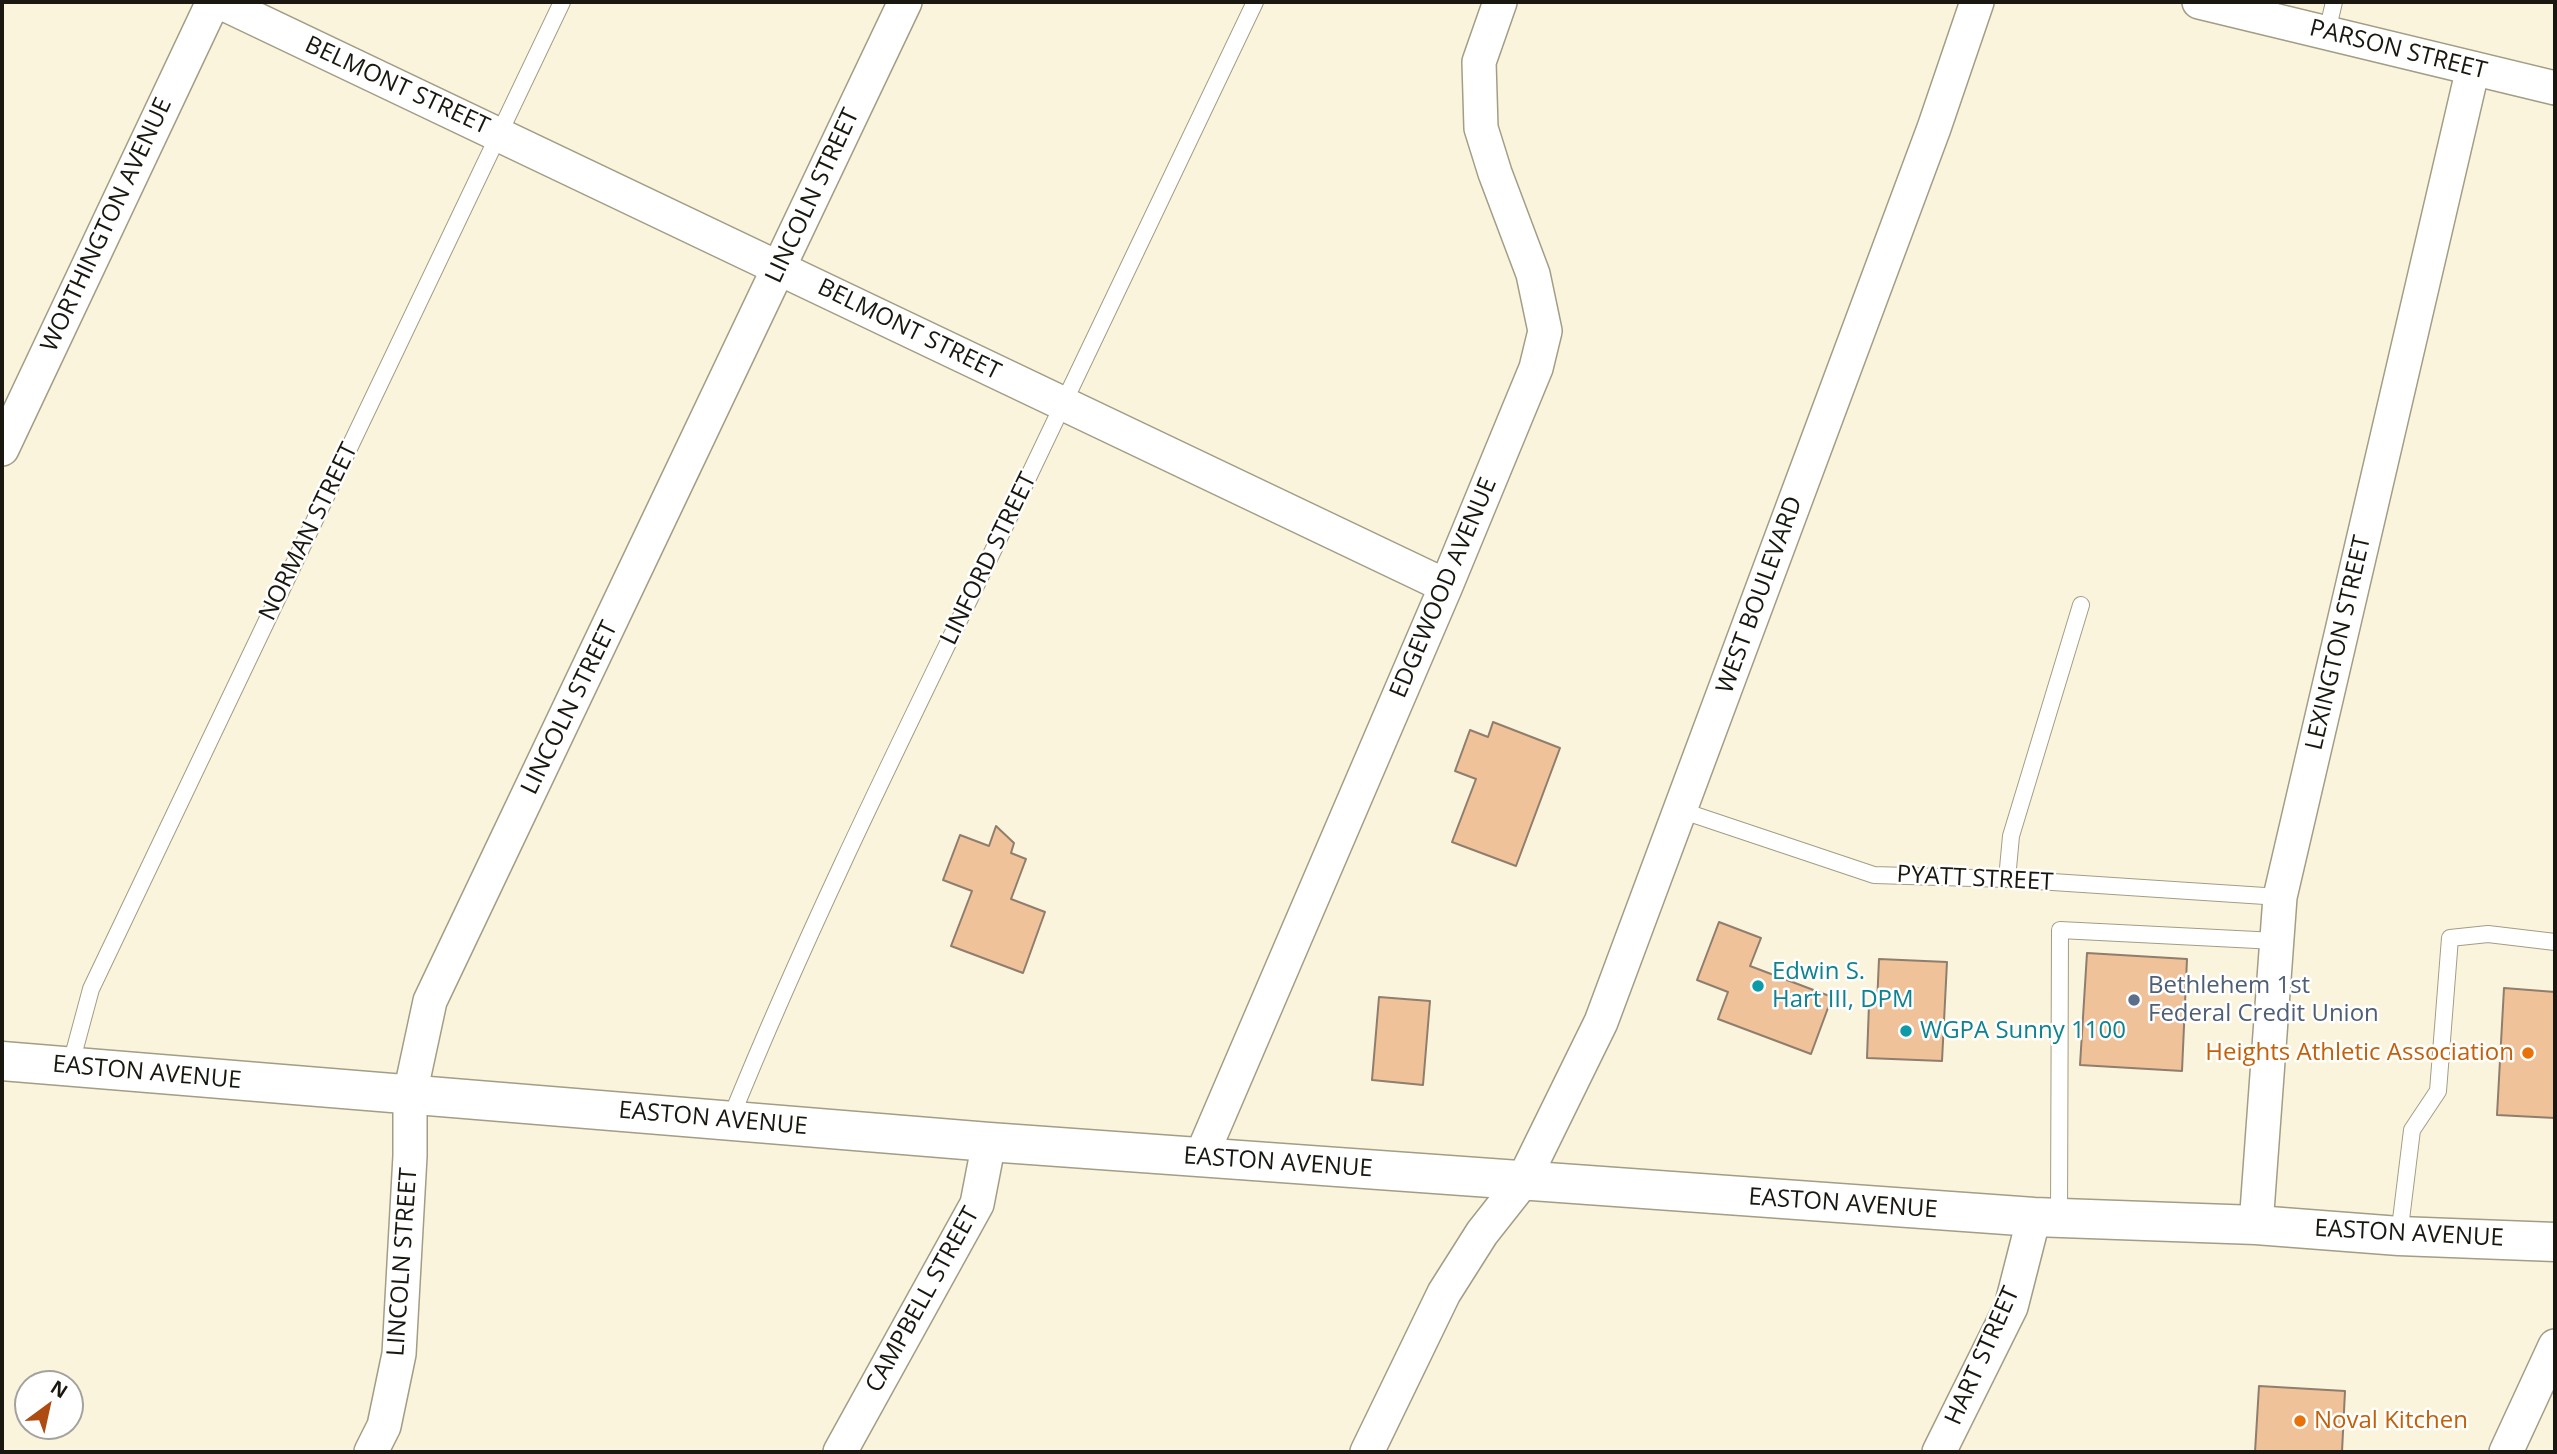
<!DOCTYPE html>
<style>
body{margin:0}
#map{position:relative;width:2557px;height:1454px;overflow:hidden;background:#faf4dc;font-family:"Open Sans",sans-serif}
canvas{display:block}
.frame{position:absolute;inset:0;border:4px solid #19170f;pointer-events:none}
.north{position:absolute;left:14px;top:1370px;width:70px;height:70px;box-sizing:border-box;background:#fff;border:2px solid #a3a29f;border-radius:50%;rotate:33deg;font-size:19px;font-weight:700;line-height:28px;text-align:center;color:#19170f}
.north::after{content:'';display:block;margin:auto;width:24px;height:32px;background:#ae4b12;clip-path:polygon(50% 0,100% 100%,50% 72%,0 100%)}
</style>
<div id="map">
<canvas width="2557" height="1454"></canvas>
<div class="frame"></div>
<div class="north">N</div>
</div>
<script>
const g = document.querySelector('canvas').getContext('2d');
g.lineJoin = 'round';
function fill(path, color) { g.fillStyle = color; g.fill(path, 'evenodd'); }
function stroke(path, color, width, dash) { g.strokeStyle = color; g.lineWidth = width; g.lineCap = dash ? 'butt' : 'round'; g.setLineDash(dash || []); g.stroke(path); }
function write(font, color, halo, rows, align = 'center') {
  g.font = font + ' "Open Sans",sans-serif'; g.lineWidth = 5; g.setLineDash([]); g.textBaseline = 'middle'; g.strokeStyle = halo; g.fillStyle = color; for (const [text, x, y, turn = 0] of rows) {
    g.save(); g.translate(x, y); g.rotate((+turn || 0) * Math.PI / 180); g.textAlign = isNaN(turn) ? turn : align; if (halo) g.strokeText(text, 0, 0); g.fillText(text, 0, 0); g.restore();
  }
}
const building = new Path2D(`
 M1493,722L1560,748L1516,866L1452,842L1476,779L1455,771L1470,730L1488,737Z
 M996,826L1014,843L1011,853L1026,859L1011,899L1045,912L1023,973L951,946L972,891L943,880L960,835L989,846Z
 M1719,922L1761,938L1750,966L1832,997L1811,1054L1718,1019L1728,992L1697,980Z
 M2087,953L2187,959L2182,1071L2080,1065Z
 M1879,959L1947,962L1942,1061L1867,1058L1869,1004H1877Z
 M2504,988L2555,992V1118L2497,1115Z
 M1379,997L1430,1001L1423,1085L1372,1080Z
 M2259,1386L2345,1391L2342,1452H2255Z`);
fill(building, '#f0c29a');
stroke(building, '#8f7d6d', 2);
const lane = new Path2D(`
 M2327,32L2334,2
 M1680,810L1874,875L2007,879L2280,897
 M2007,879L2011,836L2081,605
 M70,1067L91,989L562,2
 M730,1120C812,918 909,724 1004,528C1088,353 1171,177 1255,2
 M2059,1217L2060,930L2276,941
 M2399,1236L2412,1130L2438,1091L2450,938L2488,934L2555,942`);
const street = new Path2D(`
 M220,2L1446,586
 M2199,2L2555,88
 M2,449L213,2
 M1201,1157L1446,586L1536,368L1545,331L1533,274L1495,173L1481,128L1479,62L1500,2
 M2256,1225L2280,897L2473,68
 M371,1452L384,1426L399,1354L410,1156V1094L430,1001L905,2
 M840,1452L977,1204L989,1142
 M1367,1452L1444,1293L1482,1233L1523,1181L1601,1022L1934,128L1977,2
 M1939,1452L2011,1307L2034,1217
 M2506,1452L2555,1346`);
const primary = new Path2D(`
 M2,1061L989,1142L2034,1217L2256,1225L2399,1236L2555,1242`);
stroke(lane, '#a29d86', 18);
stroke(street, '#a29d86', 36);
stroke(primary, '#a29d86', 41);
stroke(lane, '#fff', 16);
stroke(street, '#fff', 33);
stroke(primary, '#fff', 38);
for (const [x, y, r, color] of [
 [1758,986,7,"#0f9aa8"],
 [2134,1000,7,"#5c6f8a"],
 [1906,1031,7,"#0f9aa8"],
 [2528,1053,7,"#e8710a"],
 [2300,1421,7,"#e8710a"]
]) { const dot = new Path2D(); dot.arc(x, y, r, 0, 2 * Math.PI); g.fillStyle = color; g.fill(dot); stroke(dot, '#fff', 2.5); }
write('24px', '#19170f', '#fff', [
 ["PARSON STREET",2398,50,14],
 ["BELMONT STREET",397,86,25],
 ["LINCOLN STREET",813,196,-65],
 ["WORTHINGTON AVENUE",107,225,-65],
 ["BELMONT STREET",909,330,26],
 ["NORMAN STREET",309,532,-64],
 ["LINFORD STREET",989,559,-64],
 ["EDGEWOOD AVENUE",1444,588,-67],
 ["WEST BOULEVARD",1760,595,-70],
 ["LEXINGTON STREET",2339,643,-77],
 ["LINCOLN STREET",570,708,-64],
 ["PYATT STREET",1975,879,3],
 ["EASTON AVENUE",147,1073,5],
 ["EASTON AVENUE",713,1119,5],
 ["EASTON AVENUE",1278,1163,4],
 ["EASTON AVENUE",1843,1204,4],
 ["EASTON AVENUE",2409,1234,3],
 ["LINCOLN STREET",403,1262,-86],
 ["CAMPBELL STREET",923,1300,-61],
 ["HART STREET",1983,1356,-66]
]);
write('24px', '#0d838f', '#fff', [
 ["Edwin S.",1772,972],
 ["Hart III, DPM",1772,1000],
 ["WGPA Sunny 1100",1920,1031]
], 'left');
write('24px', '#4e5e75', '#fff', [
 ["Bethlehem 1st",2148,986],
 ["Federal Credit Union",2148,1014]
], 'left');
write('24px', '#c56008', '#fff', [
 ["Heights Athletic Association",2514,1053],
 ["Noval Kitchen",2314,1421,"left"]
], 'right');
</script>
